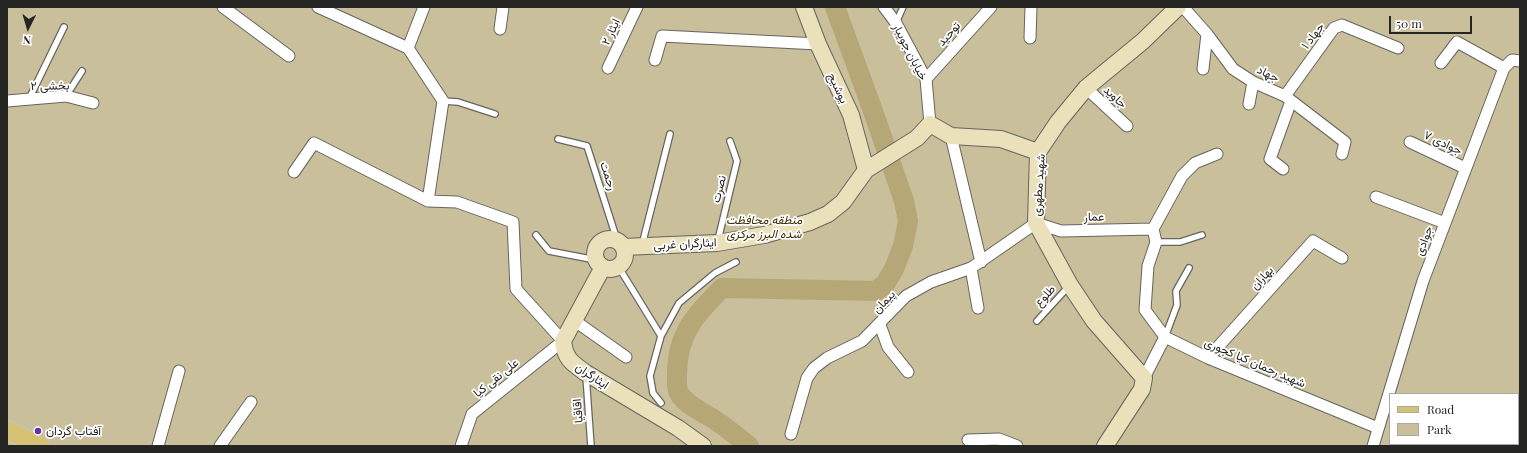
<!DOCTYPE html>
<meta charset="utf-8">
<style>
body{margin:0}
#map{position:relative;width:1527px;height:453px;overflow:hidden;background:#edece7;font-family:"Playfair Display",serif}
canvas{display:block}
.frame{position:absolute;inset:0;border:8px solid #252523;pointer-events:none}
.legend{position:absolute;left:1389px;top:393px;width:130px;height:52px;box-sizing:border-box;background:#fff;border:1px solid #a8a8a7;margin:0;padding:5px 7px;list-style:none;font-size:12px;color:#252523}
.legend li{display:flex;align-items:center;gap:8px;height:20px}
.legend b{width:20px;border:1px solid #a8a8a7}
.north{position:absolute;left:8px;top:8px;width:40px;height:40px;-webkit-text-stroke:3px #fff;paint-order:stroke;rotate:185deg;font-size:11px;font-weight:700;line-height:16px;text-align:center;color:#252523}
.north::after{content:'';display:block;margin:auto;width:14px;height:18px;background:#252523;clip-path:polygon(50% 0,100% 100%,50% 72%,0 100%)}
.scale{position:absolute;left:1389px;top:16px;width:83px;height:18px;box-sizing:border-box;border:2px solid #252523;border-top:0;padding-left:5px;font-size:12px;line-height:14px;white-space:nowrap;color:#252523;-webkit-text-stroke:3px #fff;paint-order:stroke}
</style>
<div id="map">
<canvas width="1527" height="453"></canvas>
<div class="frame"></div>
<ul class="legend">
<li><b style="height:5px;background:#d6c273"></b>Road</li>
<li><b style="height:11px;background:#c9bf9b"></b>Park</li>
</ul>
<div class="north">N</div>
<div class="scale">50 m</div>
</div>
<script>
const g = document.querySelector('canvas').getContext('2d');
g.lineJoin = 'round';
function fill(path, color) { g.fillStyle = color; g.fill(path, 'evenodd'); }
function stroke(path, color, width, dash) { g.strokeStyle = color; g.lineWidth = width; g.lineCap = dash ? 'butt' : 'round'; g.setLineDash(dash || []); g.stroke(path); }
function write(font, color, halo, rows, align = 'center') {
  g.font = font + ' "Playfair Display",Vazirmatn,serif'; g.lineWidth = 3.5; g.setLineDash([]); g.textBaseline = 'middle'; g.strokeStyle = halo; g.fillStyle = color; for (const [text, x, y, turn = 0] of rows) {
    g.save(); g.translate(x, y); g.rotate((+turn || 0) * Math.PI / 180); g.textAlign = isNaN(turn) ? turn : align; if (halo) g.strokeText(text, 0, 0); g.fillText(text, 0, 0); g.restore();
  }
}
fill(new Path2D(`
 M7,7H1520V446H7ZM1390,394H1518V444H1390Z`), '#c9bf9b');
stroke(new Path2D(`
 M749,446C738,437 727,428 715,420C704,413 688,406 680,395C676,389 677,381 677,374C677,334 695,315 722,288L876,291L885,284L894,269L903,246L908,221L904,201L873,111L835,7`), '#b6a777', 20);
const lane = new Path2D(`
 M896,23L903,7
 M66,96L82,71
 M29,99L64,27
 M443,101L458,102L495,114
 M558,139L587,146L617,240
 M536,235L549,251L596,260
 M718,240L737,161L730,141
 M1156,242H1180L1202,235
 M642,245L670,134
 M618,266L661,336
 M1037,321L1069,286
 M1165,337L1177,305L1176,291L1189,268
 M586,376L591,446
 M661,403L653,393L650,376L661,336L679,303L715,273L736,262`);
const street = new Path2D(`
 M223,7L289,56
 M318,7L408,48
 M424,7L408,48L443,101L428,201
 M884,7L896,23L926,79L930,124
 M1183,7L1207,34L1233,69L1253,82L1285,96L1345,142L1342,154
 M500,29L503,7
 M1030,38L1031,7
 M655,60L662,36L818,44
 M1441,63L1457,42L1504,68
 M608,68L637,7
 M1203,69L1207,34
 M926,79L991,7
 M1086,88L1127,126
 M1285,96L1334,28L1342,25L1398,48
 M7,101L66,96L93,103
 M1249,104L1253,82
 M951,136L981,262
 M1410,142L1465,168
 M1283,169L1270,159L1291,101
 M294,172L314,143L428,201L457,202L513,222L516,289L563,341L472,414L461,446
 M1376,197L1445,223
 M971,268L978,308
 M575,321L626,357
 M880,325L888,347L908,372
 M1165,337L1145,310L1148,266L1156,242L1153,229L1182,176L1195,163L1217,154
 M1208,358L1313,241L1342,258
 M1144,378L1165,337L1208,358L1378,428
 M791,434L807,378L814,368L827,358L862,341L906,296L931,282L971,268L1036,223L1061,231L1153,229
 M968,440L999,439L1017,446
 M158,446L179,371
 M220,446L251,402
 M1373,446L1423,281L1504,68L1512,60L1520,61`);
const secondary = new Path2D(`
 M804,7L818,44L851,115L866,170
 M595 254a15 15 0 1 1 30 0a15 15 0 1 1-30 0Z
 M623,247L717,243L764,235L810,222L828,214L843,202L866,170L917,138L930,124L951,136L1001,139L1038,152
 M603,267L563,341C565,359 572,363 586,373L678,428L703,446
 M1105,446L1142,389L1144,378L1094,321L1070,285L1036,223L1038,152L1058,122L1086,88L1143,41L1178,7`);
const primary = new Path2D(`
 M7,430L41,446`);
stroke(lane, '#666561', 8);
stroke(street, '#666561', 13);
stroke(secondary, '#666561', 18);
stroke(primary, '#c6c6c6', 20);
stroke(lane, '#fff', 5.5);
stroke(street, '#fff', 11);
stroke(secondary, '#eae0b9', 16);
stroke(primary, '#d6c273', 18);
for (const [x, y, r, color] of [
 [38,431,4,"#6c30a6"]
]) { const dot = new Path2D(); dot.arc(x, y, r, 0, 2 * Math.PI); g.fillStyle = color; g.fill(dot); stroke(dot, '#fff', 1.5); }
write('12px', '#252523', '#fff', [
 ["ایثار ۲",611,32,-65],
 ["توحید",949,34,-48],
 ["جهاد ۱",1313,36,-53],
 ["خیابان جویبار",910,52,63],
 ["جهاد",1268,74,26],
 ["بخشی ۲",50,86,-1],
 ["یوشیج",838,88,65],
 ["جاوید",1115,97,43],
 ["جوادی ۷",1443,143,25],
 ["رحمت",608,176,72],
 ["شهید مطهری",1039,185,-86],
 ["نصرت",719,189,-76],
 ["عمار",1094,217,-1],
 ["جوادی",1424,241,-70],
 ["ایثارگران غربی",685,244,-3],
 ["بهاران",1262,278,-48],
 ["طلوع",1045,296,-48],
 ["پیمان",884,302,-47],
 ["شهید رحمان کیا کجوری",1255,363,23],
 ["ایثارگران",592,376,34],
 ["علی نقی کیا",496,378,-39],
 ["اقاقیا",578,411,-95]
]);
write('italic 12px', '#3c3107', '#fff', [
 ["منطقه محافظت",764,220],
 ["شده البرز مرکزی",764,234]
]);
write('12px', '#252523', '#fff', [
 ["آفتاب گردان",46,431]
], 'left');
</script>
